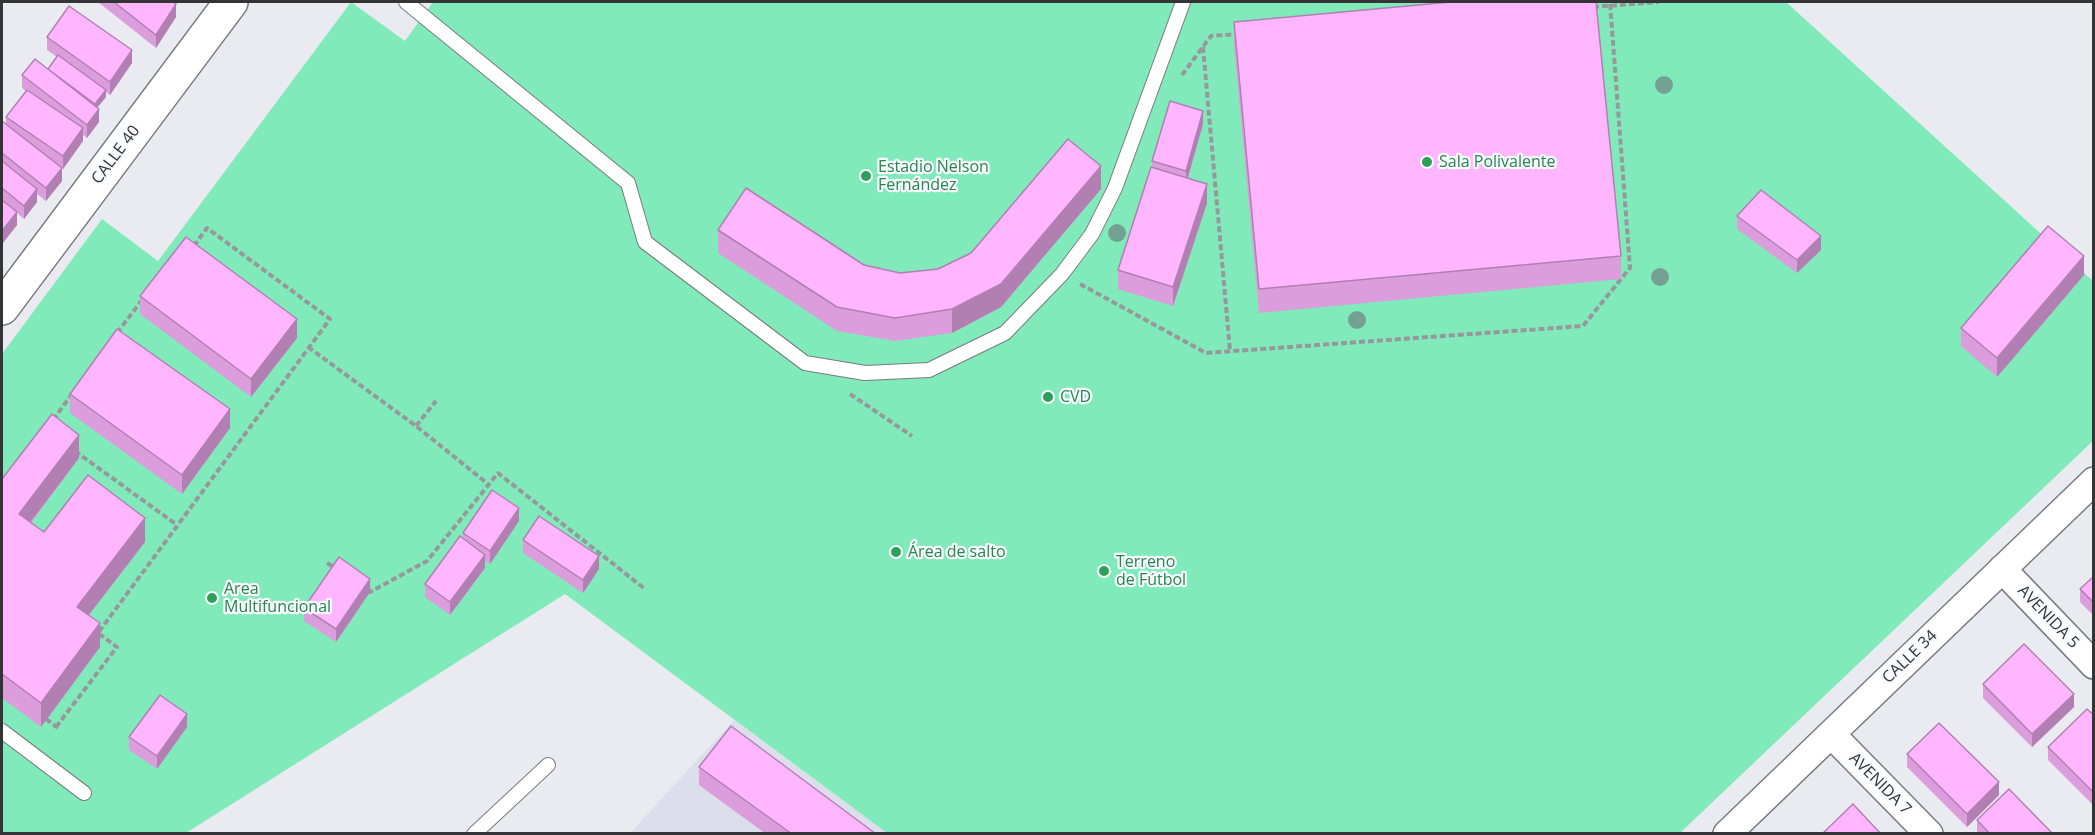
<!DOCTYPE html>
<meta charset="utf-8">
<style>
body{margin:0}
#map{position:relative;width:2095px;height:835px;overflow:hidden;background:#eaebf1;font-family:"Open Sans",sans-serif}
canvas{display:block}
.frame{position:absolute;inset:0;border:3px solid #343437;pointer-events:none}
</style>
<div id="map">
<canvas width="2095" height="835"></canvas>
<div class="frame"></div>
</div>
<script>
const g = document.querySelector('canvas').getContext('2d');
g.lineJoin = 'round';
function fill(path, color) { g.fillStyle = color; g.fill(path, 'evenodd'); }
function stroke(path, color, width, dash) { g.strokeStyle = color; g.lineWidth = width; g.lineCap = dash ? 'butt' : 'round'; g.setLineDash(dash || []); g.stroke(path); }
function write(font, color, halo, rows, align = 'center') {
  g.font = font + ' "Open Sans",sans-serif'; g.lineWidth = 4.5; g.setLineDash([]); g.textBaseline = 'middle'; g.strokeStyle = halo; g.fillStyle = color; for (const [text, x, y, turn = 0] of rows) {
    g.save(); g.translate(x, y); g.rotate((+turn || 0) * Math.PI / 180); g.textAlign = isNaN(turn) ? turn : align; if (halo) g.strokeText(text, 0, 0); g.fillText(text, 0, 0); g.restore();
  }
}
fill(new Path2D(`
 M734,720L887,833L629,834Z`), '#dcdfeb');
fill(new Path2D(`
 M351,2L405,41L433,2H1786L2093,281L2094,440L1680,833H887L565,594L186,833L2,834V354L102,219L158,261Z`), '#81eaba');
const service = new Path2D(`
 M406,2L628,183L645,242L805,363L865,373L929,370L1005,333L1062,274L1092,234L1115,188L1183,2
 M2,731L84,793
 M474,834L548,765`);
const minor = new Path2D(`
 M2002,569L2094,665
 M1831,734L1929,834
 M1727,834L2094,481`);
const secondary = new Path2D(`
 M2,308L231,2`);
stroke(service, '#7a7b80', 16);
stroke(minor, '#7a7b80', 30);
stroke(secondary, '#7a7b80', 36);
stroke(new Path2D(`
 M1593,7L1659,2
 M1203,47L1230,351
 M1182,75L1211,36L1239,34
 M1080,284L1206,353L1583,326L1630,268L1610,2
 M117,333L142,300
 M308,347L416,426L488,484
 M850,394L912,436
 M53,420L72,394
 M416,426L436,401
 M75,451L177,525
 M327,563L337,569
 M368,590L370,592L427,561L498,473L645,589
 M46,719L58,728
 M56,727L117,647L98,633L330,319L207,228L193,247`), '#97989c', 4, [6, 3]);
stroke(service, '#fff', 14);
stroke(minor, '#fff', 27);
stroke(secondary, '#fff', 33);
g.fillStyle = '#73a294';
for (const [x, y] of [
 [1664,85],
 [1117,233],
 [1660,277],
 [1357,320]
]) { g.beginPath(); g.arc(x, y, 9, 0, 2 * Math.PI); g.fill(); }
fill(new Path2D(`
 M98,2H173L176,17L156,48Z
 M1234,22L1621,256V279L1259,313L1234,45Z
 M47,37L132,63L110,95L106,92V97L98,107L99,122L87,138L83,135V141L63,169L62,168V181L46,201L37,194V202L24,219L17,213V225L2,244L3,263L2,264V121L6,124V117L26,91L22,88V75L48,69L57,57L47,50Z
 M1203,124L1188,178L1207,203L1173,306L1118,289V270L1152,167V161Z
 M1101,189L1001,307L952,333L895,341L837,331L718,253V230L900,273L938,269Z
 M1737,216L1821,250L1797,273L1737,229Z
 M2084,275L1997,377L1961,346V328Z
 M140,296L297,338L251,397L140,314Z
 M70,394L230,428L182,494L70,413Z
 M79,458L31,523L44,532L145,542L89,615L100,647L41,727L2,698V479Z
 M519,521L490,564L485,561V568L450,615L425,597V584L463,539V533Z
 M523,540L599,569L583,593L523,553Z
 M2094,576V616L2080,602V589Z
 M370,592L336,642L304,621V608Z
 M1983,684L2074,707L2032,747L1983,698Z
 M2094,715V806L2048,760V747Z
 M187,727L157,769L129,750V737Z
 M1907,754L1999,795L1967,827L1907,767Z
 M699,767L876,834H766L699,785Z
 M1977,820L2053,834H1977Z`), '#db9ddb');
fill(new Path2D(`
 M176,4V17L156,48V35Z
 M132,50V63L110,95V82Z
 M106,90V97L95,110V104Z
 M99,109V122L87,138V125Z
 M1203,111V124L1186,184V171Z
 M83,128V141L63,169V156Z
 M1101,166V189L1001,307L952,333V309Z
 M62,168V181L46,201V188Z
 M1207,184V203L1173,306V287Z
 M37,189V202L24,219V206Z
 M17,212V225L2,244V231Z
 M1821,236V250L1797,273V260Z
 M3,244V263L2,264V246Z
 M2084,256V275L1997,377V358Z
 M297,319V338L251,397V379Z
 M230,409V428L182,494V475Z
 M79,435V458L19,537V514Z
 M519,508V521L490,564V551Z
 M145,518V542L77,630V607Z
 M485,555V568L450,615V602Z
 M599,556V569L583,593V580Z
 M370,579V592L336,642V629Z
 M100,623V647L41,727V703Z
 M2074,694V707L2032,747V734Z
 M187,714V727L157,769V756Z
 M1999,782V795L1967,827V814Z`), '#b27fb2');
const building = new Path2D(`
 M114,2H173L176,4L156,35Z
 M1451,2H1596L1621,256L1259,289L1234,22Z
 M69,6L132,50L110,82L47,37Z
 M58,55L106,90L95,104L48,69Z
 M35,59L99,109L87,125L22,75Z
 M27,90L83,128L63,156L6,117Z
 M1170,101L1203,111L1186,171L1152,161Z
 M2,121L62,168L46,188L2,153Z
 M1068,139L1101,166L1001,284L952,309L895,318L837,307L718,230L746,188L864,265L900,273L938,269L971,253Z
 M2,161L37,189L24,206L2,188Z
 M1151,167L1207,184L1173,287L1118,270Z
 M1761,190L1821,236L1797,260L1737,216Z
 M2,200L17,212L2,231Z
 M2048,226L2084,256L1997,358L1961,328Z
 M186,237L297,319L251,379L140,296Z
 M117,329L230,409L182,475L70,394Z
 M52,414L79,435L19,514L44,532L88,475L145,518L77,607L100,623L41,703L2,674V479Z
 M492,490L519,508L490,551L463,533Z
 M539,516L599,556L583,580L523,540Z
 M460,536L485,555L450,602L425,584Z
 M339,557L370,579L336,629L304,608Z
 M2094,576V603L2080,589Z
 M2024,644L2074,694L2032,734L1983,684Z
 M160,695L187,714L157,756L129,737Z
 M2087,709L2094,715V793L2048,747Z
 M1939,723L1999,782L1967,814L1907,754Z
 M731,726L876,834H792L699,767Z
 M2009,789L2053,834H1990L1977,820Z
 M1853,804L1881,834H1822Z`);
fill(building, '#ffb6ff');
stroke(building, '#b27fb2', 1.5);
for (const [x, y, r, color] of [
 [1427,162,6,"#2e9e5b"],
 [866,176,6,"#2e9e5b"],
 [1048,397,6,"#2e9e5b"],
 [896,552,6,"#2e9e5b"],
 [1104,571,6,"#2e9e5b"],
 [212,598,6,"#2e9e5b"]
]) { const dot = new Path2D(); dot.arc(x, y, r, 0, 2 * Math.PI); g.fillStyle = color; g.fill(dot); stroke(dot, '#f7f9fe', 2); }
write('16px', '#343437', '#f7f9fe', [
 ["CALLE 40",116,155,-53],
 ["AVENIDA 5",2048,617,46],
 ["CALLE 34",1910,657,-44],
 ["AVENIDA 7",1880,784,45]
]);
write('16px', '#27864d', '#f7f9fe', [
 ["Sala Polivalente",1439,162],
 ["Estadio Nelson",878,167],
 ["Fernández",878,185],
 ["CVD",1060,397],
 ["Área de salto",908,552],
 ["Terreno",1116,562],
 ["de Fútbol",1116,580],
 ["Area",224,589],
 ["Multifuncional",224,607]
], 'left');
</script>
